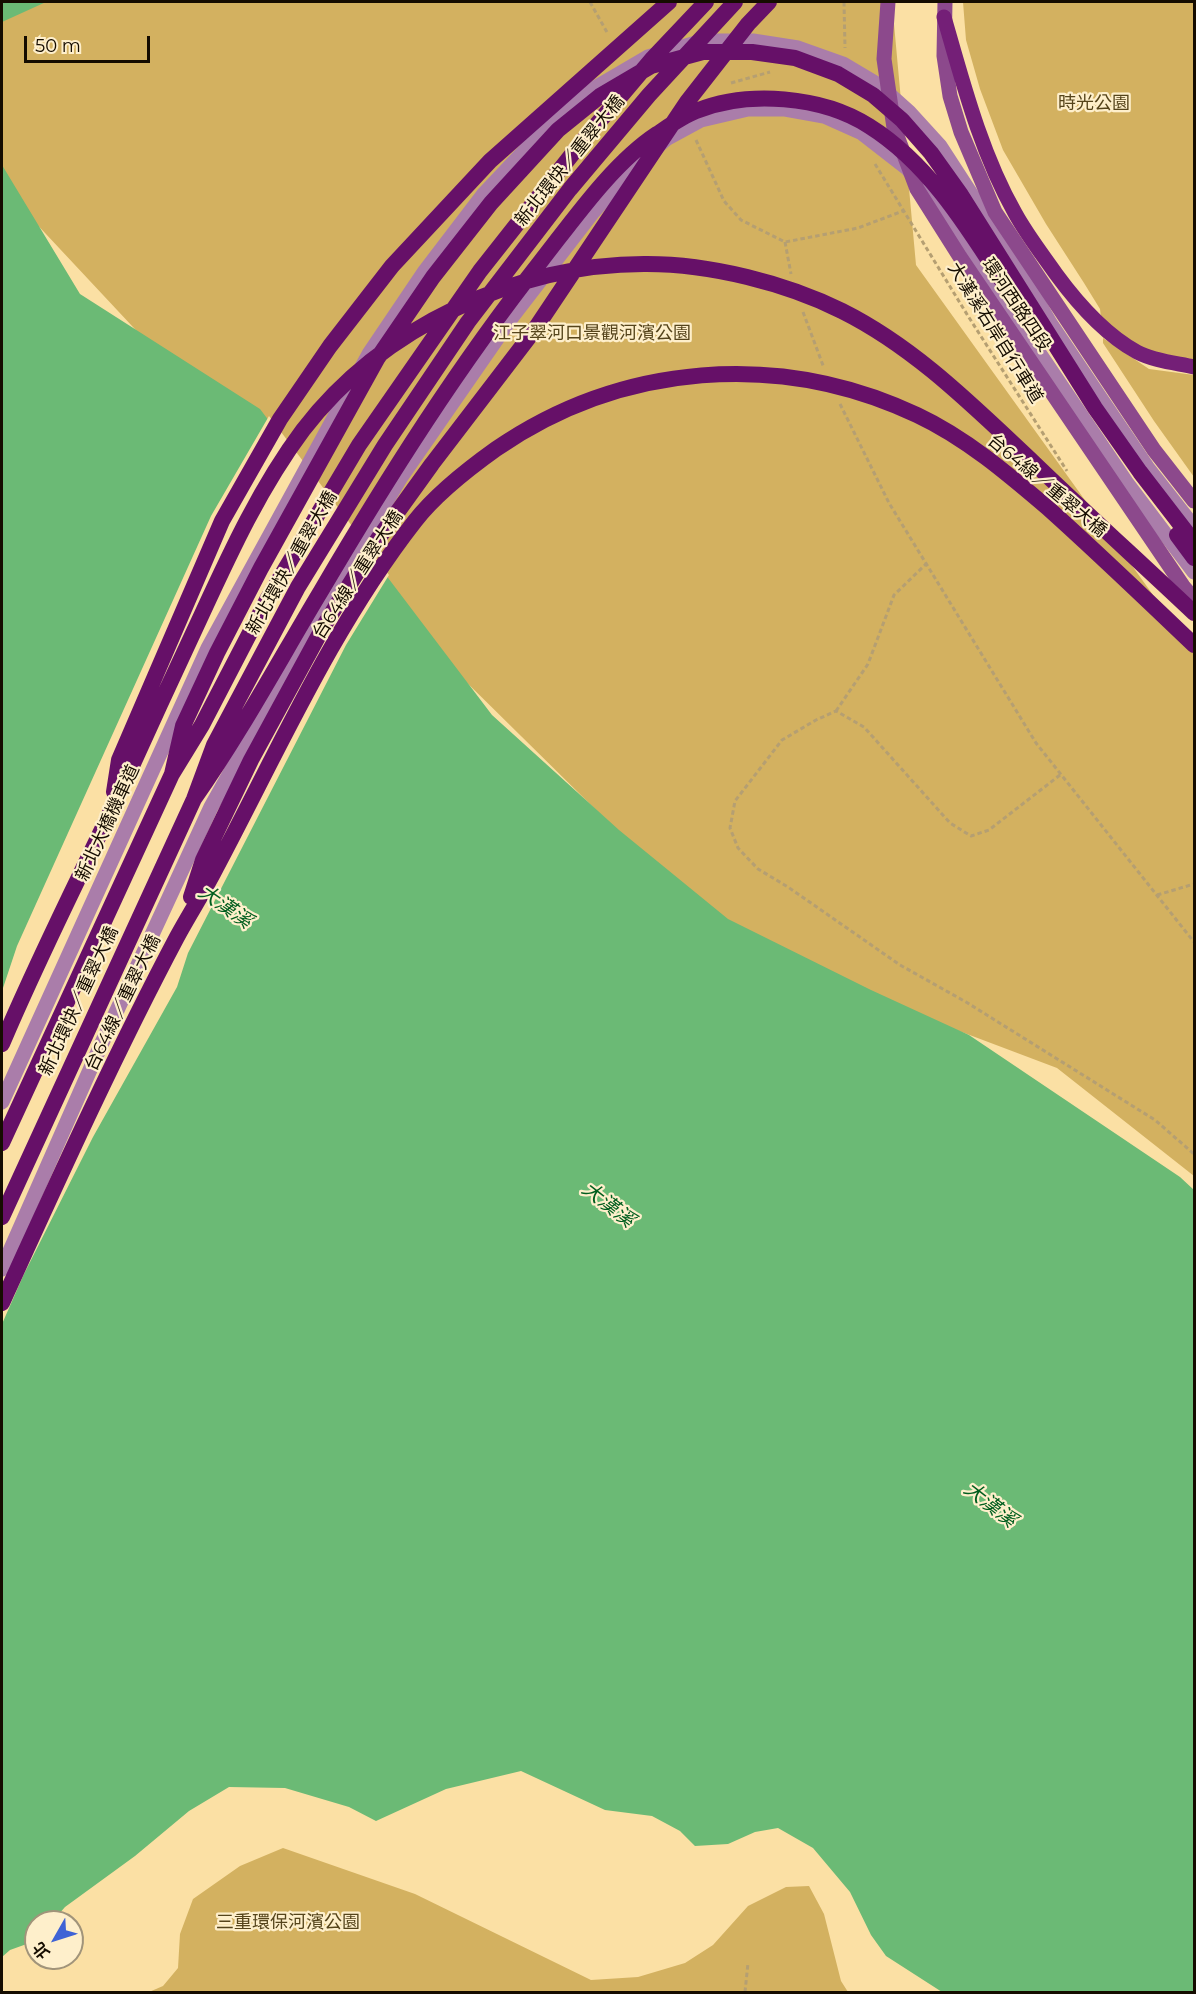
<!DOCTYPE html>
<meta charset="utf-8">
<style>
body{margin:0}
#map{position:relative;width:1196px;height:1994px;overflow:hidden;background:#fbe0a4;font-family:Montserrat,"Noto Sans TC",sans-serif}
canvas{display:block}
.frame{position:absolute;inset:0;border:3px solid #150c00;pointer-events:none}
.north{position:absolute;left:24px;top:1910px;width:60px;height:60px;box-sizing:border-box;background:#feefcb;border:2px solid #a1947a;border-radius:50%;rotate:231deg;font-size:16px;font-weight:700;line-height:24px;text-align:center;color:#150c00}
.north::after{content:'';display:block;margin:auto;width:21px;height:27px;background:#3f63d5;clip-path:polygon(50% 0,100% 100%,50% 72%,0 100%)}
.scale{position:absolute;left:24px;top:36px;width:126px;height:27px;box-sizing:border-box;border:3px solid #150c00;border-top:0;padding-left:8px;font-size:18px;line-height:21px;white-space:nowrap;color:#150c00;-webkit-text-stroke:4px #feefcb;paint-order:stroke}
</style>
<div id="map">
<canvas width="1196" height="1994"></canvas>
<div class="frame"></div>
<div class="north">北</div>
<div class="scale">50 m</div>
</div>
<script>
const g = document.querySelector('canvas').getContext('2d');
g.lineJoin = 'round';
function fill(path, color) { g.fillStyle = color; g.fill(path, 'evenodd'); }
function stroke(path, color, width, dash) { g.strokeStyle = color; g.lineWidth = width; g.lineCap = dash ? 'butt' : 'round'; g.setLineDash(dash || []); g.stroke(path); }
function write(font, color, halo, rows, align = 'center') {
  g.font = font + ' Montserrat,"Noto Sans TC",sans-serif'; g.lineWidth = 4.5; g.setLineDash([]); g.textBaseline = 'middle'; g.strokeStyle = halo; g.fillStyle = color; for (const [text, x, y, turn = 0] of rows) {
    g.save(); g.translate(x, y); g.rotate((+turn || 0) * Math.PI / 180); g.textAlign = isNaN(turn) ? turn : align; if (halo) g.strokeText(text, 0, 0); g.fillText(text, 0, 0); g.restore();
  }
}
fill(new Path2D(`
 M20,2H892L916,265L1194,652V1176L1057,1068L734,946L451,667L2,187V11Z
 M963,2H1194V362L1147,351L1124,338L1101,318L1100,309L1084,283L1046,224L1003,150L980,89L966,40Z
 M1103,338L1149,369L1194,375V477L1154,421L1103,343Z
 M283,1848L415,1894L591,1980L638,1977L685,1963L713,1945L748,1906L786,1887L809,1886L824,1914L841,1981L848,1992H149L163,1986L178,1968L180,1934L193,1899L240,1866Z`), '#d3b160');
fill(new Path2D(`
 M2,2H46L2,22Z
 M2,165L80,294L260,409L492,715L619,830L728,919L871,990L969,1035L1180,1177L1194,1190V1992H942L886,1956L871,1935L850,1892L813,1848L778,1828L755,1832L728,1844L695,1846L680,1831L652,1816L605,1810L521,1771L446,1789L376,1821L349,1807L285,1788L229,1787L189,1811L135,1856L65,1907L52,1922H36L35,1941L10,1950L2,1957Z`), '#6bba75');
fill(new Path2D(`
 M269,416L389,575L346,645L188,953L177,987L93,1137L24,1274L2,1324V991L17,946L211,516Z`), '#fbe0a4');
stroke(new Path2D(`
 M590,2L608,34
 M844,2L845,48
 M731,83L770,72
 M696,140L724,201L741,220L785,242L858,228L903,211
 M875,164L968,316L1067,471
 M785,242L791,274
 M803,312L824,368
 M840,404L889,503L1036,743L1194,942
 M836,711L868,664L894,595L926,564
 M1060,775L989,830L971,836L950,823L864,727L836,711L816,720L782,740L735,801L730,828L738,848L758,869L788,887L900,965L966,1002L1155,1120L1194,1154
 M1157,895L1194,884
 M745,1992L748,1963`), '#b59f72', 3, [4.5, 3]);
stroke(new Path2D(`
 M2,1102L208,648L369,354L425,271L483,195L550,124L595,88L648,57L703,41H753L798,48L843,64L880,86L909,112L940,146L1012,257L1050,323L1103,402L1147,467L1194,527
 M2,1269L101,1045L211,807L330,595L401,477L512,317L593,212L629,171L666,139L701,120L748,109H785L824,116L862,133L907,168L944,212L1126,482L1194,572`), '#aa7daa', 15);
stroke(new Path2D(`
 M888,2L884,59L894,128L917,189L960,257L1183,586L1194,599
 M945,2L944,56L950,96L961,132L995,212L1154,450L1194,501`), '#8c498c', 15);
stroke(new Path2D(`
 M944,17C963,83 981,153 1015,213C1027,235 1042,254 1056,274C1078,304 1104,334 1137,352C1154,361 1176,363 1194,367`), '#741f77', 15);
stroke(new Path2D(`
 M1177,535L1194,558
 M172,774L183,726L217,653L261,568L377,359L433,277L491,203L558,130L600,96L651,66L703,52H752L795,58L838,74L873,95L902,120L931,153L961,195L1095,408L1140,472L1194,542
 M114,792L119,760L222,521L280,419L330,346L392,266L490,161L669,2
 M194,799C241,732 279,661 321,591C388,477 459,365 541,261C574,219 613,163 657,134C669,126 683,116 696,111C748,90 822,96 869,126C936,168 976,242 1019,307
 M191,897L203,860L251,760L325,624L378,539L432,464L533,332L687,102L748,24L769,2
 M2,1044C42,949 89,859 132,766C155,715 178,665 202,614C231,551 261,486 303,430C382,327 519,263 647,264C710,264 786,283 842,311C916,348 974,407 1034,463C1087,514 1141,563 1194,613
 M2,1143L172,774L202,725L268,598L359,445L480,271L581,143L653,58L706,2
 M2,1217L194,799L214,745L298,587L385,445L468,322L570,189L649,95L735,2
 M2,1303C58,1180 114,1056 177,937C190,913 205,890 217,866C279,749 333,626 415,521C436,494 468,469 496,449C621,363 779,350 917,415C966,438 1008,474 1049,509C1098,553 1146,599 1194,645`), '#661068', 16);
write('18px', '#55441b', '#feefcb', [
 ["時光公園",1094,104],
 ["江子翠河口景觀河濱公園",592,334],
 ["三重環保河濱公園",288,1923]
]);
write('18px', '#150c00', '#feefcb', [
 ["新北環快／重翠大橋",570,161,-51],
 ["環河西路四段",1016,305,56],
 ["大漢溪右岸自行車道",995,333,58],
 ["台64線／重翠大橋",1047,486,40],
 ["新北環快／重翠大橋",292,563,-60],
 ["台64線／重翠大橋",358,575,-57],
 ["新北大橋機車道",108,823,-65],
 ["新北環快／重翠大橋",79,1001,-65],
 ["台64線／重翠大橋",123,1003,-64]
]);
write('italic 20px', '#005e1e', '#feefcb', [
 ["大漢溪",225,907,35],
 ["大漢溪",608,1205,38],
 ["大漢溪",990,1505,38]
]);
</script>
